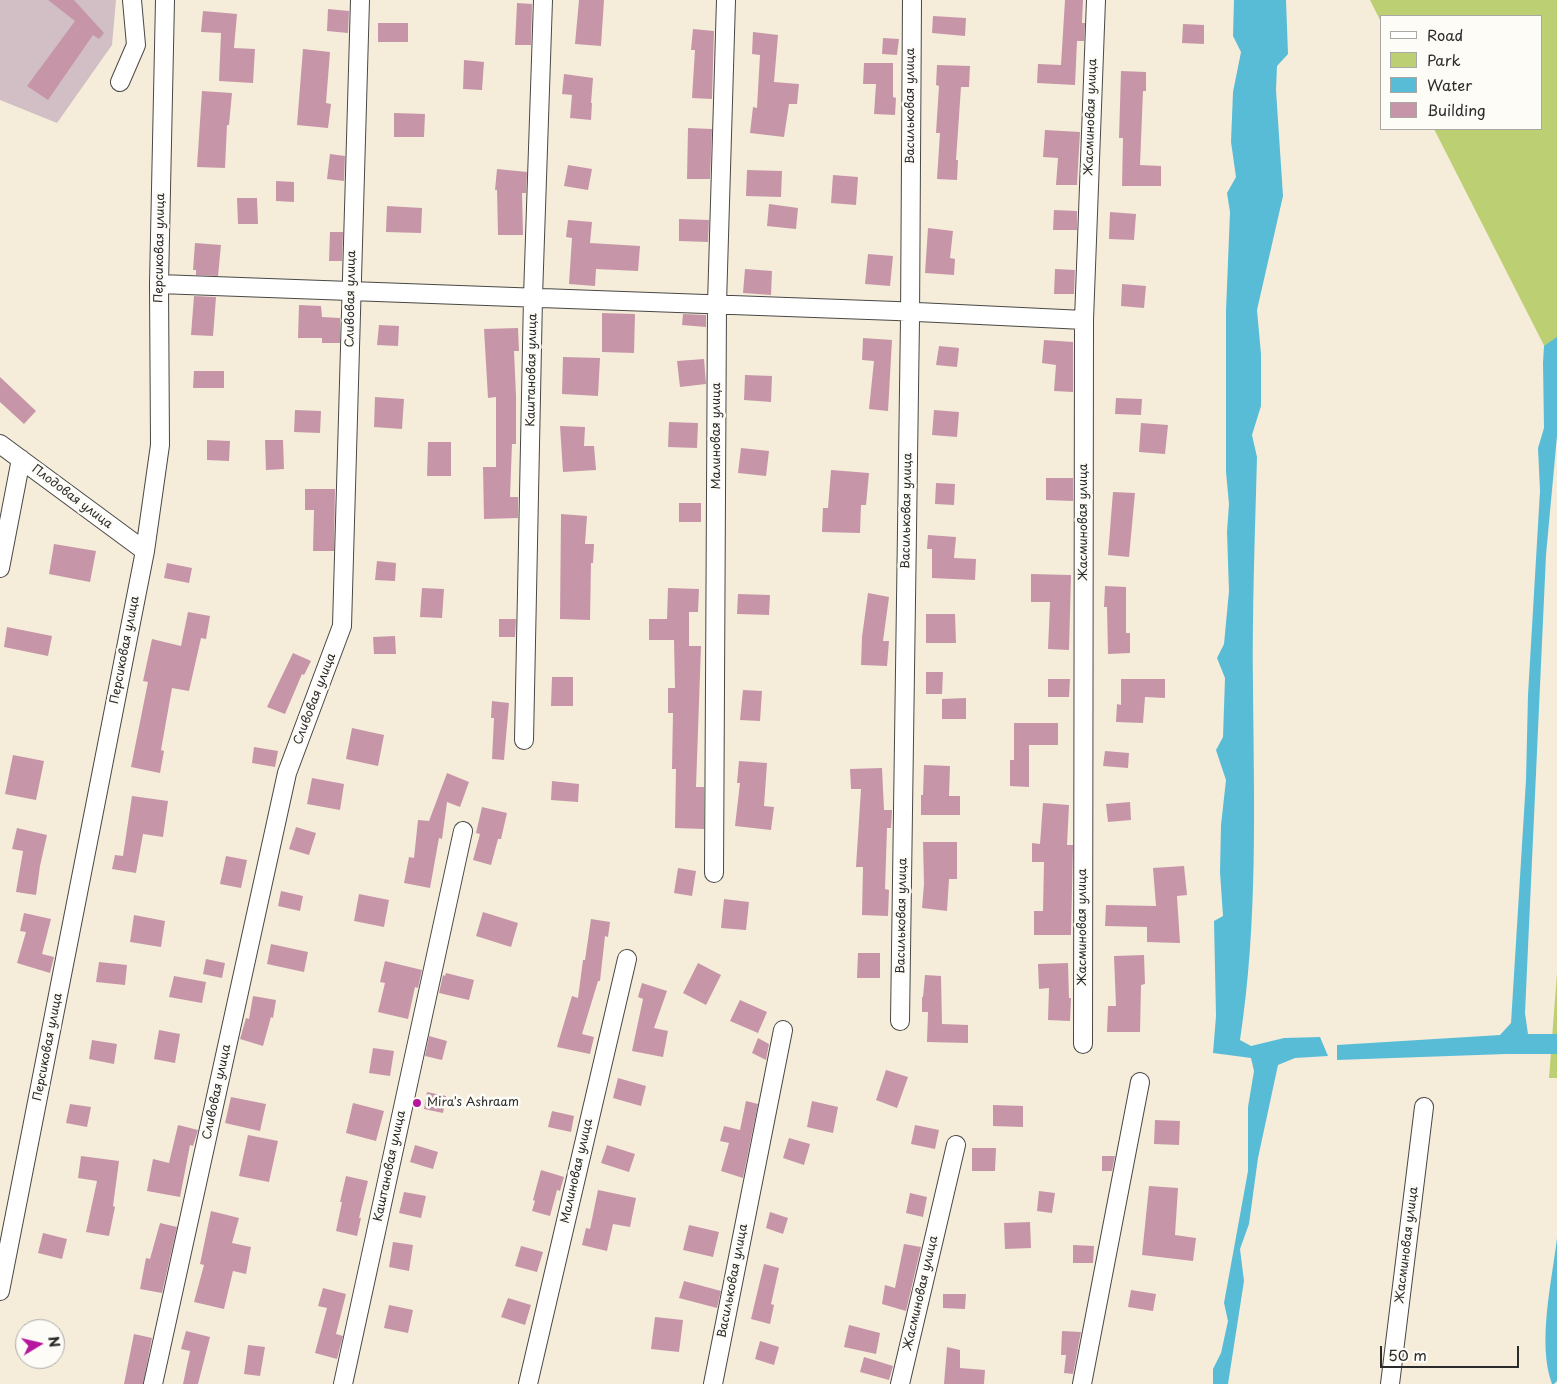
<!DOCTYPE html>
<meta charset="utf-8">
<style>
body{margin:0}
#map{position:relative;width:1557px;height:1384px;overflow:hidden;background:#f5edda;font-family:"Playpen Sans",sans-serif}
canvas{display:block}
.legend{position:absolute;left:1380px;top:15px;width:162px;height:115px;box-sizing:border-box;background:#fdfcf7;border:1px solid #a9a8a5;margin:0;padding:6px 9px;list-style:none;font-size:15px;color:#2b2b2b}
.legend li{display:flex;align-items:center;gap:10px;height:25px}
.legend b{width:25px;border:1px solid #a9a8a5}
.north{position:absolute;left:15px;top:1319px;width:50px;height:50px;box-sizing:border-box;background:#fdfcf7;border:1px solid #a9a8a5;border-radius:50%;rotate:81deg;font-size:14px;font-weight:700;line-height:20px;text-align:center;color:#2b2b2b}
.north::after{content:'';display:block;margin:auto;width:18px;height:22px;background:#b5179e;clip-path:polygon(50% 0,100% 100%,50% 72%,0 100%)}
.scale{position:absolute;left:1380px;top:1346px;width:139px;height:22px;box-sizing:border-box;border:2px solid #2b2b2b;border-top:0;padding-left:6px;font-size:15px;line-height:18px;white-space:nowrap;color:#2b2b2b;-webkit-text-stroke:4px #fdfcf7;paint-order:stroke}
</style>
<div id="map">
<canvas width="1557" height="1384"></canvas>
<ul class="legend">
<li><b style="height:6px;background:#fff"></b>Road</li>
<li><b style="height:14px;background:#bccf72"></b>Park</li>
<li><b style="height:14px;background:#59bcd7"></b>Water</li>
<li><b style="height:14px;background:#c696a8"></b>Building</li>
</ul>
<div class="north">N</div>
<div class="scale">50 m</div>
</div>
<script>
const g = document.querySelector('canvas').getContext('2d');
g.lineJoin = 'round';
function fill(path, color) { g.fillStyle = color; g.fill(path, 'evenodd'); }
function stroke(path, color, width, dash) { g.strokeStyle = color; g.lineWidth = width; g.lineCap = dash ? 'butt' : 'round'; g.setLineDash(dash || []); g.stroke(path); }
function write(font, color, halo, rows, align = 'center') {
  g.font = font + ' "Playpen Sans",sans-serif'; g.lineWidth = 5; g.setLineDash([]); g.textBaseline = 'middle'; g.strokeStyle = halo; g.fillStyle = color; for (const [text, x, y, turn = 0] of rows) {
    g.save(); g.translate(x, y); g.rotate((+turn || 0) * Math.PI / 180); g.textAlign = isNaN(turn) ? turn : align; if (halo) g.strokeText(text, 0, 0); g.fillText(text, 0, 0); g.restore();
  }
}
fill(new Path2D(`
 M0,0H116L112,45L57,123L0,100Z`), '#d2bec5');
fill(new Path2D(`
 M1370,0H1557V371L1434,129H1541V16H1381V22Z
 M1557,973V1078H1549Z`), '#bccf72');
fill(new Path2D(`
 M1234,0H1286L1288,54L1277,66L1276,90L1283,196L1257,310L1261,354V406L1252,435L1257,457C1255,534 1252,611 1253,688C1254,805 1258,924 1240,1040L1251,1046L1284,1038L1320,1037L1328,1056L1295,1058L1278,1065L1258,1158L1249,1224L1240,1249L1244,1281L1228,1384H1213V1369L1221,1353L1228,1321L1224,1303L1248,1171V1107L1254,1071L1251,1058L1213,1053L1216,1016L1214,921L1223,916L1220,872L1221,825L1226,780L1216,750L1223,737L1225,678L1217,658L1224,644L1229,591L1227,532L1229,504L1226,472V311L1230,212L1227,193L1236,177L1231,142L1233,92L1241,52L1233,36Z
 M1557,337V436L1546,555L1525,1013L1528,1034H1557V1054H1506L1337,1060V1045L1500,1035L1511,1023L1526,780L1528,695L1540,491L1538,448L1544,428L1543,363L1544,346Z
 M1557,1238V1381L1554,1384H1552C1537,1343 1552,1281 1557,1238Z`), '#59bcd7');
fill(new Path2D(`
 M48,0H74L104,33L99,39L93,35L48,100L27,86L75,21Z
 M579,0H604L601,46L575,44Z
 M1065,0H1083L1082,23H1085L1084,41H1077L1075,85L1037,83L1038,64L1061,65Z
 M517,3L532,4L531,45H515Z
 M328,9L349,11L348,33L327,31Z
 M203,11L237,14L234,48L255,49L253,83L219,81L221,33L201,32Z
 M933,16L966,18L965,36L932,33Z
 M378,23H408V42H378Z
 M1183,24L1204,25V44L1182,43Z
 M693,29L714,31L712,99L692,98L695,50H691Z
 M753,32L778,35L774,82L799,84L797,104H789L784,137L750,133L753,107L757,108L760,55L752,54Z
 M883,38L899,39L897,55L882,54Z
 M303,49L330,52L326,103L331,104L328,128L297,125Z
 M464,60L484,62L482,90L463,89Z
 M864,63H893V97L896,98L895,115L874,114L876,84H863Z
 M937,65L970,66L969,87H961L956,160H958L957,180L937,179L940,133H936L939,86L936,85Z
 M1121,71L1146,72V91H1143L1140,165L1161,166V186H1122L1123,138H1119Z
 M564,74L593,78L591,103H592L591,120L570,118L572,95L562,94Z
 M202,91L232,93L229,125H227L225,168L197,167Z
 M394,113L425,114L424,137H394Z
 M688,128L712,129L710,179H687Z
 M1045,130L1080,132L1077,185H1056L1058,158L1043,157Z
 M330,154L345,156L344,181L327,179Z
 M568,165L592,169L588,190L564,186Z
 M497,169L527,172L526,193H522L523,235H498L497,190H495Z
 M747,170L782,171L781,197L746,196Z
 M833,175L858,177L856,205L831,203Z
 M276,181L294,182V202L276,201Z
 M237,198H257L258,224H238Z
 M769,204L798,208L796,229L767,226Z
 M387,206L422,208L421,233L386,232Z
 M1054,210L1077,211V230H1053Z
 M1110,212L1136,214L1134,240L1109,239Z
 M679,219L709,220L708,242L679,241Z
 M568,220L592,222L590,243L640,246L638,271L596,269L595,286L569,284L572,238L566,237Z
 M928,228L953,231L950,258L955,259L954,275L925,273Z
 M330,232H343L342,261H329Z
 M195,243L221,245L218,276L196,275V270H193Z
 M868,254L893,256L890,286L865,284Z
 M745,269L772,271L771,295L743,293Z
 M1055,269L1075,270L1074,294H1054Z
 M1122,284L1146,286L1144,308L1121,306Z
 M194,296L216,297L213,336L191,335Z
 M299,305L321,306L322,317L340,318V343H322V338H298Z
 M602,313L635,314L634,353L602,352Z
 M683,314L706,315V327L682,325Z
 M379,325L399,326L398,346L377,345Z
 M518,328L519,351H514L516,396V444H512L510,497H518V518L484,519L483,467H496V397L488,398L484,329Z
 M863,338L892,340L888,411L869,409L874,361L862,360Z
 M1044,340L1073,342V392L1054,391L1056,365L1042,363Z
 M939,346L959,348L957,367L936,365Z
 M563,357L600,358L598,396L562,394Z
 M704,359L706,384L680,387L677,361Z
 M194,371H224V388H193Z
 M745,375L772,376L771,402L744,400Z
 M0,377L36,411L24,424L0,402Z
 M375,397L404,399L402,429L374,427Z
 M1116,398L1142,399L1141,415L1115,414Z
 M295,410L321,411L320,433L294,432Z
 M934,410L959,412L957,437L932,435Z
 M669,422L698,423L697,448L668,447Z
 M1141,423L1168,425L1165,454L1139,452Z
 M560,426L585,427L584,446H594L596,470L563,472Z
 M207,440L230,441L229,461L207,460Z
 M265,440H283L284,469L266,470Z
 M428,442H451V476H427Z
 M741,448L769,451L766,476L738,473Z
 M831,470L869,473L866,505H861L860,533L822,532L823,508H828Z
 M1046,478H1073V501L1046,500Z
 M936,483L955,484L954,505L935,504Z
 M305,489H335L334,551H313L314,510H305Z
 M1113,492L1135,493L1129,557L1108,555Z
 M679,503H701V522H679Z
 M561,514L587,516L585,544H594L593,563H591L590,620L560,619Z
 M928,535L956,537L954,558L976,559L975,580L932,578V549H927Z
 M54,544L96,551L90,582L49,574Z
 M377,561L396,563L395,581L375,580Z
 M167,563L192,568L189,583L164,578Z
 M1031,574L1071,575L1069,650L1048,649L1050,602H1031Z
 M1105,586L1126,587V633H1130V653L1108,654L1107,607H1104Z
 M422,588L444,589L442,618L420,617Z
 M668,588L699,589L698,612H689V646H701L696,787H704V829L675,828L676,769H672L673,713H668V688H675L674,640H649V619H667Z
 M868,593L889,597L883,641H889L887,666L861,665L862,637Z
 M738,594L770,595L769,615L737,614Z
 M188,612L210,616L206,639L201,638L189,691L172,688L161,750L164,751L160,773L131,767L148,682L143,681L152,639L181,646Z
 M926,614H955L956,643H926Z
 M499,619H516L515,637H499Z
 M7,627L52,636L48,656L4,647Z
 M395,636L396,654H374L373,637Z
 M293,653L311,661L304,675L302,674L285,714L267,707Z
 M926,672H943L942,694H926Z
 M552,677H573V706H551Z
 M1048,679H1070L1069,697H1048Z
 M1121,679H1165V698L1145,697L1143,723L1116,722L1117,704L1121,705Z
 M743,690L762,691L760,721L740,720Z
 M966,698V719H942V699Z
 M492,701L509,703L504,760L492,759L494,718H491Z
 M1014,723H1058V745H1029V787L1010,786V760H1014Z
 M352,728L384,735L378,766L346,759Z
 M254,747L278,751L275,767L252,763Z
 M1105,751L1129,753L1128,768L1103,766Z
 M13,755L44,761L36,800L5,794Z
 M739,761L767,763L764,806L774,807L771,830L735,826L740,783H737Z
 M924,765L950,766L949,796H960V815H921V795H923Z
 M882,768L884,810H892L891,828H887L885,889L889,890L888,916L862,915L863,867H856L861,789H851L850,769Z
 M447,773L469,782L460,807L447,802L442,839L439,838L430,888L404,883L409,857L414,858L418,820L429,821Z
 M312,778L344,784L340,810L307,804Z
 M552,781L579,784L578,802L551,800Z
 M132,796L168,801L163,837L143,834L136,873L112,869L115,855L123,856Z
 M1130,802L1131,820L1108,822L1106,804Z
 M1043,803L1069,805L1067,845H1073L1071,935H1034V911H1043L1044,862H1032V843L1040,844Z
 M482,807L507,813L501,839H498L491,865L473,860L480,834L476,833Z
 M296,827L316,833L309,855L289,849Z
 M17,828L47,835L40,866L36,895L16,892L23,851L12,849Z
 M923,842H957V879H949L947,911L922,908L924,884Z
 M226,856L247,860L241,888L220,884Z
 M1184,866L1187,895L1177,896L1180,943L1147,942V927L1105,926L1106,905L1156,906L1153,868Z
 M678,868L696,871L692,896L674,893Z
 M281,891L303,896L300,911L278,906Z
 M359,894L389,900L384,927L354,921Z
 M724,899L749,902L746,930L721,928Z
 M483,912L518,923L511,947L476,936Z
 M24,913L51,919L42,954L54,957L50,973L17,963L26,932L20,931Z
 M134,915L165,921L161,947L130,942Z
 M591,919L610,922L608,937L605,936L600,981H598L582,1034L594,1037L590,1054L557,1047L572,996L578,998L583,960H585Z
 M271,944L308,952L304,972L267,964Z
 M858,953H880V978H857Z
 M1144,955L1145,984L1141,985L1140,1032H1107L1108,1006H1116L1114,956Z
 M206,959L225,963L222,978L203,974Z
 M385,961L422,970L418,988L415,987L408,1019L378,1012L385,983L380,982Z
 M99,962L127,965L125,985L96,982Z
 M698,963L721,975L706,1005L683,993Z
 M1068,963L1069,998H1071L1070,1021L1048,1020L1049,988L1039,989L1038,964Z
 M446,973L474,980L469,1000L439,993L443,975L445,976Z
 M925,975L941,976L942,1024L968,1025V1043L927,1042L928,1012H922V997H923Z
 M174,976L206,982L202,1003L169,997Z
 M642,983L667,991L654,1028L668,1031L663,1057L632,1051L643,999L638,997Z
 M253,996L276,1000L273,1018L271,1017L263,1046L240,1039L246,1018L249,1019Z
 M740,1000L767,1012L758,1033L730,1021Z
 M159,1030L180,1034L175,1063L154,1059Z
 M429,1036L447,1041L442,1060L425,1056Z
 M758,1038L769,1044L766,1060L752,1053Z
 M92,1040L117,1044L114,1064L89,1059Z
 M373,1048L394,1051L390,1076L369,1073Z
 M886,1070L908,1077L897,1108L876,1100Z
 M618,1078L646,1086L641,1106L613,1098Z
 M427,1092L446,1096L443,1113L424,1109Z
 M231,1097L266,1104L260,1131L225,1123Z
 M746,1101L758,1104L743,1178L721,1171L729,1143L720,1141L724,1126L740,1130Z
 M812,1101L838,1107L833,1133L807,1127Z
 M353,1103L384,1111L376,1141L346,1133Z
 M70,1104L91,1107L87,1127L66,1123Z
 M993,1105L1023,1106V1127L993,1126Z
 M552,1111L574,1116L571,1132L548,1127Z
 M1155,1120L1180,1121L1179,1145L1154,1144Z
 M178,1125L198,1130L193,1146L190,1145L180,1197L147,1191L153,1159L169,1163Z
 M915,1125L939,1130L935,1149L911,1144Z
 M248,1135L278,1141L269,1182L239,1176Z
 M789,1138L810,1144L804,1165L783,1158Z
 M415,1145L438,1152L433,1169L410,1162Z
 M607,1145L635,1154L629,1172L601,1163Z
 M972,1148H996L995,1171H972Z
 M81,1156L119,1161L113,1206L115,1207L109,1236L86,1232L97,1181L78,1178Z
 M1102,1156H1115L1112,1171H1102Z
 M541,1170L564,1177L560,1191L557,1190L550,1216L532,1211L535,1201L533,1200Z
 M346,1176L368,1181L359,1218H361L357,1236L336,1231L342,1202H340Z
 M1149,1186L1178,1188L1175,1235L1196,1238L1193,1261L1142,1255Z
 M598,1190L636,1198L630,1227L613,1224L607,1251L582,1245L586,1228L590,1229Z
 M1039,1191L1055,1193L1052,1213L1037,1211Z
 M404,1192L426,1196L421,1218L399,1213Z
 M910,1193L927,1197L923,1217L906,1213Z
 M211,1211L239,1218L232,1243L251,1247L246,1274L233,1271L224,1309L194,1302L204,1265L200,1264Z
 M770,1212L788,1218L783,1234L766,1228Z
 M1030,1222L1031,1248L1005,1249L1004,1223Z
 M160,1223L177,1227L162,1293L140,1289L146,1258L150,1259Z
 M689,1225L719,1232L713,1257L683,1250Z
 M43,1233L67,1239L62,1259L38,1253Z
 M393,1242L413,1245L409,1271L389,1267Z
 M904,1244L921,1247L906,1311L882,1304L885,1285L895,1288Z
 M1073,1245L1094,1246L1093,1263H1073Z
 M521,1246L543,1252L537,1272L515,1266Z
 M764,1264L779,1268L771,1304L774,1305L770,1324L751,1319Z
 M684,1281L721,1291L717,1308L679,1298Z
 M323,1288L346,1294L336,1334L343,1336L337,1359L315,1353L327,1308L318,1306Z
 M1131,1290L1156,1294L1153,1311L1128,1307Z
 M943,1294H966L965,1309L943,1308Z
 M508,1298L531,1305L525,1325L501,1317Z
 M389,1305L413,1310L408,1333L384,1328Z
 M655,1317L683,1320L679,1352L651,1349Z
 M849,1325L880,1333L876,1354L844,1347Z
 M186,1331L210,1337L198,1384H183L190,1351L181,1349Z
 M1062,1331L1081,1332L1073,1374L1064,1373L1066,1355H1061Z
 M134,1334L152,1338L143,1384H124Z
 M760,1341L779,1347L774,1365L755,1359Z
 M248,1345L265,1347L260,1376L244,1374Z
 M947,1347L960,1350V1368L985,1370L984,1384H944Z
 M864,1357L893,1366L889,1380L860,1372Z`), '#c696a8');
const street = new Path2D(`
 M120,82L136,45L132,0
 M159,284L896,311L1084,320
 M0,444L145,551
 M0,568L21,459
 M524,740L533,297L543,0
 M714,873L717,304L726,0
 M900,1021L910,319L912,0
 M1083,1044L1084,320L1096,0
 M0,1291L145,551L160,445L159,284L165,0
 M153,1384L287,773L342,626L360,0
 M343,1384L463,831
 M528,1384L627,959
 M713,1384L783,1030
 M900,1384L956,1145
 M1082,1384L1140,1082
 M1390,1384L1424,1107`);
stroke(street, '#494845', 20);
stroke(street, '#fff', 18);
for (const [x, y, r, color] of [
 [417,1103,5,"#b5179e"]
]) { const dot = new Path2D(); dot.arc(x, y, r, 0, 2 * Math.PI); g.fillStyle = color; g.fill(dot); stroke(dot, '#fdfcf7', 2); }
write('12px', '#2b2b2b', '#fdfcf7', [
 ["Васильковая улица",911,106,-90],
 ["Жасминовая улица",1091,117,-88],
 ["Персиковая улица",160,248,-89],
 ["Сливовая улица",351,299,-89],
 ["Каштановая улица",532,370,-89],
 ["Малиновая улица",717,436,-90],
 ["Плодовая улица",72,497,37],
 ["Васильковая улица",907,511,-89],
 ["Жасминовая улица",1084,522,-90],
 ["Персиковая улица",125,650,-79],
 ["Сливовая улица",315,699,-69],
 ["Васильковая улица",902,916,-89],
 ["Жасминовая улица",1083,927,-90],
 ["Персиковая улица",48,1047,-79],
 ["Сливовая улица",217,1092,-78],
 ["Каштановая улица",390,1166,-78],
 ["Малиновая улица",577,1171,-77],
 ["Жасминовая улица",1407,1245,-83],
 ["Васильковая улица",733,1281,-79],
 ["Жасминовая улица",921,1293,-77]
]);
write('12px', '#2b2b2b', '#fdfcf7', [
 ["Mira's Ashraam",427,1103]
], 'left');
</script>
